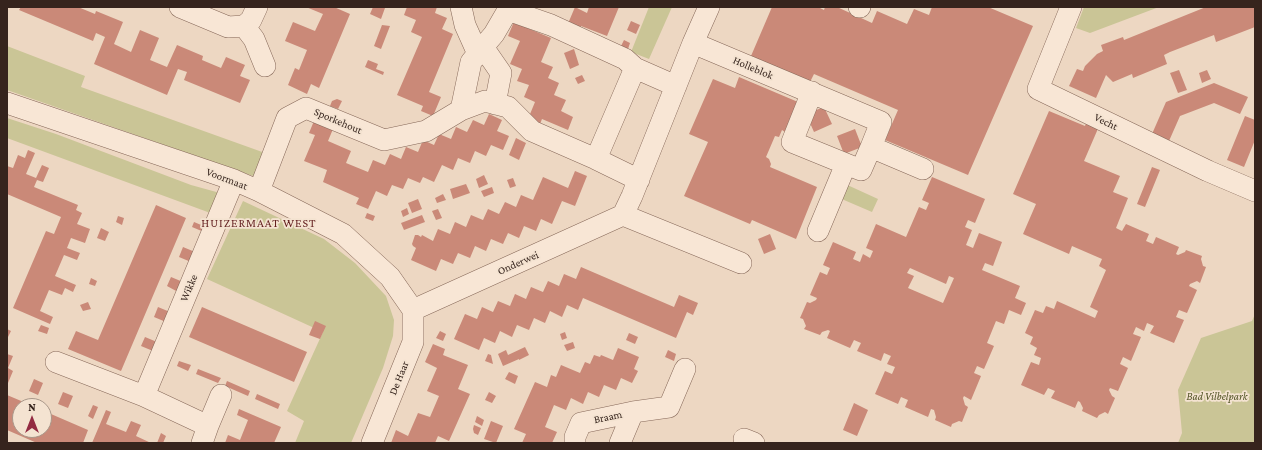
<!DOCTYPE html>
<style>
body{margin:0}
#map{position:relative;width:1262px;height:450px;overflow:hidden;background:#edd7c2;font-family:"Crimson Pro",serif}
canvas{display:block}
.frame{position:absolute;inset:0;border:8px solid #36241d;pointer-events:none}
.north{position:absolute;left:12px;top:398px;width:40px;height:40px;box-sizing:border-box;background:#f4e3d1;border:1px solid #a89789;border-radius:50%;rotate:0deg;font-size:11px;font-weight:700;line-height:16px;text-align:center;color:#36241d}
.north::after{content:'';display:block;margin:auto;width:14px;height:18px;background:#932b42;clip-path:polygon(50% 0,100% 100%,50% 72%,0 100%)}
</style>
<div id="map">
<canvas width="1262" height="450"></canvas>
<div class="frame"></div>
<div class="north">N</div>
</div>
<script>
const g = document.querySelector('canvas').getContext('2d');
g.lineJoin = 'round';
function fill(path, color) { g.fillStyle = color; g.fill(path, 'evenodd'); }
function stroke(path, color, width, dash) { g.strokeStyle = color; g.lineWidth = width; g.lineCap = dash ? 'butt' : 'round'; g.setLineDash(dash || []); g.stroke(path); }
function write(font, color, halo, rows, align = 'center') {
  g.font = font + ' "Crimson Pro",serif'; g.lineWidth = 3.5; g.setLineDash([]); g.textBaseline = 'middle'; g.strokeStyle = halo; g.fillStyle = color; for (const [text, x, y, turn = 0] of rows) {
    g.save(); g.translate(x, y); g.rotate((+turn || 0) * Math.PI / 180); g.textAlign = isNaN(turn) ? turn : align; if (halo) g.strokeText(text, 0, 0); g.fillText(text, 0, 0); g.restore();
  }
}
fill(new Path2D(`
 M649,7H672L649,59L631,52Z
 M1084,7H1159L1090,33L1076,28Z
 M7,46L85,76L81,87L265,153L257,175L253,176L7,90Z
 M7,118L56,134L191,185L220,193L213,214L7,138Z
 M843,183L878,199L872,212L837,197Z
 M243,201L324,239L355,263L386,296L394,320L393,336L383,368L351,443H295L304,421L287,411L323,332L207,279Z
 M1255,314V443H1178L1182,433L1178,390L1201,338L1252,321Z`), '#cac596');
fill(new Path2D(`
 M21,7H78L95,14L96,11L123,22L114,44L131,52L140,30L159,38L150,60L167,67L177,45L203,56L202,60L221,68L226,57L245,65L240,76L250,80L240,103L184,80L187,72L178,69L167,95L94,64L105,37L96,33L93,41L19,10Z
 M306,7H334L350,14L319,88L311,84L307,94L288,85L295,68L299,70L307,50L285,41L293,22L315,31L323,14Z
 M373,7H383L385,8L381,19L370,14Z
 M407,7H437L435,13L447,18L442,29L453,34L429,92L441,97L433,116L421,111L423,106L397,95L422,37L411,32L416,20L404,15Z
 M575,7L587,13L589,7H619L607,36L581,26L579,31L567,26Z
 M772,7H818L824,10L825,7H837L872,23L877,11L907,24L914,9L929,15L932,7H988L1033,26L968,175L885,140L898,110L814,74L810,82L751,56Z
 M1206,7H1255V27L1216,42L1214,35L1170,52L1164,55L1167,64L1133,78L1132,74L1113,82L1106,75L1096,98L1069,86L1077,69L1083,71L1085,66L1097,54L1103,51L1101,45L1123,37L1124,40Z
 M516,17L528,22L525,27L551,38L541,62L553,67L548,78L559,83L554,95L566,100L561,111L573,117L568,130L542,119L540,124L528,119L535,102L524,97L529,85L517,81L522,69L510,64L520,41L508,36Z
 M631,21L640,25L636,34L627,30Z
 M382,25L390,26L381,49L374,46Z
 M624,40L630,43L628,49L621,46Z
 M574,49L579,65L570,69L564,53Z
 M368,60L378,64L376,69L384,72L383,75L365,67Z
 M1179,70L1187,90L1178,93L1170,73Z
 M1207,70L1211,79L1202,83L1199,73Z
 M582,75L585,81L578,84L575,78Z
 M739,77L798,102L785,132L782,130L779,137L775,136L766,157L769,159L771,164L770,167L817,187L796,239L752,220L750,224L684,196L708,142L689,134L713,79L735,88Z
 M1214,83L1248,97L1240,114L1214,103L1180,116L1169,141L1152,134L1166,102Z
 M337,99L342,101L338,109L330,106L332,101Z
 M824,107L832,124L814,132L806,114Z
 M1049,111L1085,126L1088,118L1100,124L1084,161L1120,176L1113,192L1128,198L1116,228L1122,231L1126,224L1149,234L1146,241L1153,244L1156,237L1179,247L1176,254L1178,255L1185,252L1186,250L1202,256L1201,259L1203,266L1206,267L1200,283L1197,281L1190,284L1189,286L1197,290L1187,313L1179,310L1176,317L1184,320L1174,343L1150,333L1154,326L1147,323L1144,331L1136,327L1133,334L1141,337L1131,361L1123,357L1120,364L1128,368L1118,391L1110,388L1109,390L1112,396L1115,398L1108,414L1105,412L1099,415L1097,418L1082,411L1083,408L1080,402L1078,401L1075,408L1051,398L1055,391L1048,388L1044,395L1021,385L1031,362L1039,365L1041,358L1034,355L1037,348L1030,344L1033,337L1025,333L1035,310L1043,313L1046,306L1054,309L1057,301L1095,318L1098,311L1090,307L1106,270L1099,266L1102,259L1072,246L1069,254L1023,234L1036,204L1013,194Z
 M489,114L502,120L497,131L509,136L503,150L491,145L486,156L475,151L470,163L458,158L453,170L442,165L434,182L423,177L420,183L408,178L403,189L392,185L387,196L376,191L368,209L356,204L359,198L323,182L327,170L304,161L315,135L309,133L314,121L333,129L328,141L351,151L346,163L368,172L373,160L385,165L390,154L401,159L406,147L418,152L423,140L434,145L439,134L451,139L456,127L467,132L473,120L484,125Z
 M1245,116L1255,120V140L1244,167L1227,160Z
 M855,129L862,147L844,154L837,136Z
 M516,138L526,143L519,160L509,155Z
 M28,150L35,153L26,174L36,178L42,165L49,168L43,182L37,180L34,187L78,205L76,210L82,213L77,224L90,229L85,243L71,238L67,248L80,253L77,260L64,255L55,276L76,285L73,292L65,288L62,295L49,290L40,311L53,317L50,324L13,308L46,231L54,234L61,217L7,194V166L13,168L18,155L25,158Z
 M1152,167L1160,170L1145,207L1137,204Z
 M575,171L587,176L575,206L562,201L552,224L541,219L536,231L524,226L519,238L508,233L503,244L491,239L486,251L475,246L470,258L458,253L453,264L441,259L436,271L411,260L416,248L413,246L412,244L415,235H418L421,237L422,235L433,241L438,229L450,234L455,222L466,227L471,215L483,220L488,209L499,214L505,202L516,207L521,195L533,200L543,177L568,188Z
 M484,175L488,184L479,188L476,179Z
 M932,177L985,199L975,223L968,220L965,227L972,230L966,245L973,248L979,233L1002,242L993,266L985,263L982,270L1020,286L1015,298L1026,303L1021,315L1009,310L1004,324L996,321L987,343L994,346L984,369L977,366L974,373L981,376L971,400L964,396L963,398L965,405L968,407L962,422L959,421L952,424L951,427L935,420L936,417L934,410L931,409L928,417L905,407L908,400L901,397L898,404L875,394L885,371L892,374L895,367L887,364L891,356L884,353L881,361L857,351L861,343L854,340L850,348L827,338L830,331L828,330L822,332L820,335L804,329L806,326L803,319L800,318L807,302L810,303L816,300L817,298L810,295L820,272L827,275L830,268L823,265L833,242L856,252L853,259L860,262L863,254L870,258L873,251L866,248L876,224L906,237L919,207L926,210L929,203L922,200ZM910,268L946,284L949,276L954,278L943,303L908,288L914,276L907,273Z
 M513,178L516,186L510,188L507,180Z
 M466,184L470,193L453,199L450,189Z
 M492,187L494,193L484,197L481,191Z
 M443,194L446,200L437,203L435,198Z
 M418,199L422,209L412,213L408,203Z
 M156,205L186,218L121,371L68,349L76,331L98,340Z
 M407,208L409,214L403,217L401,211Z
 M438,209L442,218L436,220L432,211Z
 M367,213L375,216L373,221L365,218Z
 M422,215L425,222L404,230L401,223Z
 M118,216L124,218L122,225L116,222Z
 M194,222L206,227L204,232L192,227Z
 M101,228L109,232L105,241L97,238Z
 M770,234L776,249L764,254L758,239Z
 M183,247L195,252L191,262L179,257Z
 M581,267L674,307L679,295L698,303L693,315L687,312L676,338L583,298L578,310L567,305L562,317L550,311L545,323L534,318L529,330L517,325L512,337L500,331L495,343L484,338L479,350L454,339L465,314L477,319L482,307L493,312L498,301L510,306L515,294L526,299L531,287L543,292L548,281L559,286L564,274L576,279Z
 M171,277L183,282L178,292L167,286Z
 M91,278L97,281L95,286L89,284Z
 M88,302L91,309L83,311L80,305Z
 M158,307L170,312L166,322L154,317Z
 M202,307L307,352L294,382L189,337Z
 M315,321L326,326L320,339L309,335Z
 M41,325L49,328L47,334L38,331Z
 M7,329L11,331L7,339Z
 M440,331L446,334L443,341L436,338Z
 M565,332L567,338L562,340L560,334Z
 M629,333L638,337L635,344L626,340Z
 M145,337L157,342L153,351L141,346Z
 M573,342L575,348L567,351L564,345Z
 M433,344L445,349L443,355L468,365L458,389L470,394L449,441L438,436L435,443H391L396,430L408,436L418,413L430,417L439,396L427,391L437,368L425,362Z
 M525,347L529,355L519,360V359L503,366L498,354L506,350L508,355Z
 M618,348L639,357L634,369L638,371L632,383L621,378L616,390L604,385L599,397L588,392L583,404L571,398L566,410L554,405L545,427L557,432L552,443H522L526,434L514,429L535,382L547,387L551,375L556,377L561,365L580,373L585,362L590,364L594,355L600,357L601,355L613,360Z
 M668,350L676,354L674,361L665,357Z
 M7,354L13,356L8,368L13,371L8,383L7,382Z
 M488,354L491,355L493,364L485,361Z
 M179,361L191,365L188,371L177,366Z
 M198,369L221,378L218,383L196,374Z
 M509,372L518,376L515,384L505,379Z
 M34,379L43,383L38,395L29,391Z
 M227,381L250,391L248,396L225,386Z
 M63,392L73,396L68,408L58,404Z
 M489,392L496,396L492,403L485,400Z
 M257,394L280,404L278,409L255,399Z
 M7,395L33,406H20V430H44V411L88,430L83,443H37L7,430Z
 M854,403L868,410L857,436L843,430Z
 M93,405L98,407L93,419L88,416Z
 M239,409L281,427L274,443H225L228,435L240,440L248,420L237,415Z
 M106,410L111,412L106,424L126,432L131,421L141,425L136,436L151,443H92Z
 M477,416L484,420L482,426L475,422Z
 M491,421L503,426L496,443L484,439Z
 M474,425L481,428L478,435L474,433L473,429Z
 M161,433L166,436L163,443H157Z`), '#ca8978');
const minor = new Path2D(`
 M180,7L228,27L244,26L251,20L257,7
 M461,7L465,25L478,54
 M859,7H860
 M1071,7L1038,89L1208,171L1255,191
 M244,26L254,39L265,66
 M693,43L881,122L871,147L923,169
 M483,47L494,34L508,10L551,25L625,59L635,68
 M812,92L792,142L846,164
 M7,103L234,180L259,191L343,234L390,277L413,310
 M461,110L471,62L483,47L501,73L495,104
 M596,159L635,68L676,86
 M259,191L287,118L306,108L384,140L426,131L461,110L485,101L508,107L532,131L596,159L639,180
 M623,215L741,263
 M818,231L846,164L861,170L871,147
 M413,310L623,215L632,196L693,43L709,7
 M56,362L144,396L208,426L202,443
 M144,396L234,180
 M208,426L221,395
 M744,439L754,443
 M372,443L413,342V310
 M575,443V437L581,423L633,412L669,407L685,369
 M620,443L633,412`);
stroke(minor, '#866859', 22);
stroke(minor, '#f8e6d5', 21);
write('11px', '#36241d', '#f4e3d1', [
 ["Holleblok",753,68,23],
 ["Sporkehout",338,121,23],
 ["Vecht",1106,122,26],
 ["Voormaat",227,179,21],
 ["Onderwei",518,263,-24],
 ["Wikke",189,288,-67],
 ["De Haar",399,378,-68],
 ["Braam",608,417,-12]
]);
write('italic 11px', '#505224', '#f4e3d1', [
 ["Bad Vilbelpark",1217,397]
]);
g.letterSpacing = '1px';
write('12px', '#621e1e', '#f4e3d1', [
 ["HUIZERMAAT WEST",259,223]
]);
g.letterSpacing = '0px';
</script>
